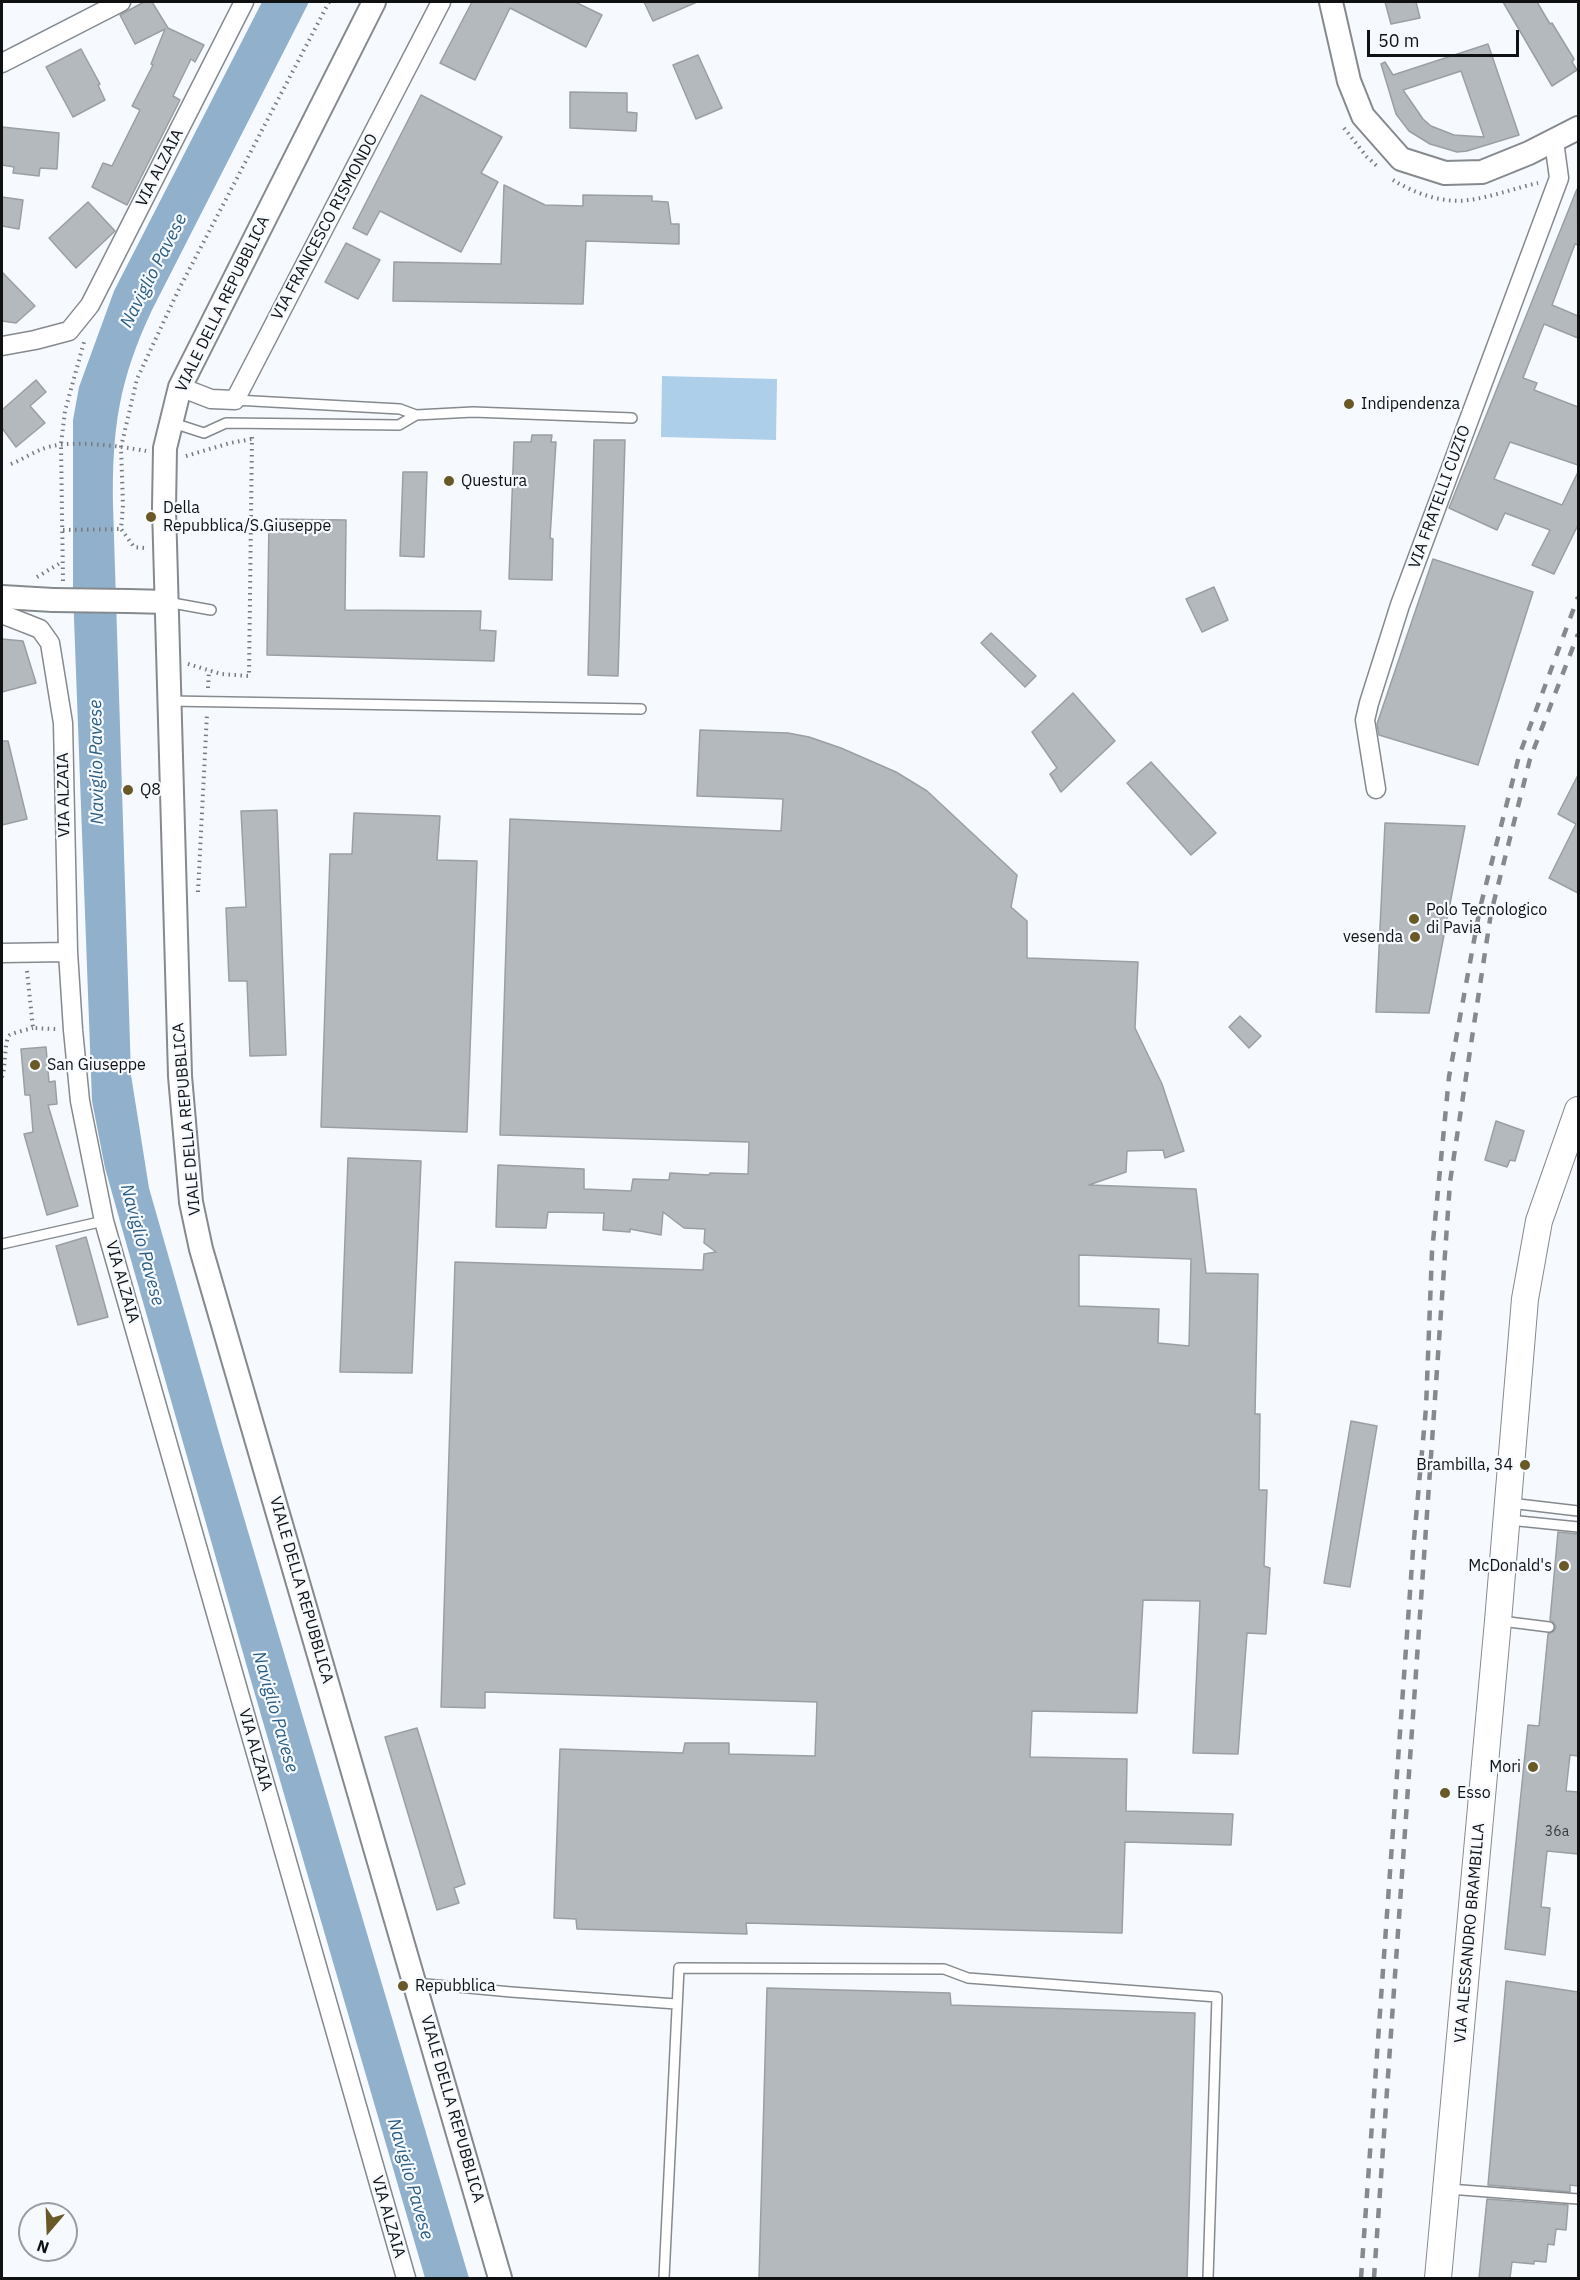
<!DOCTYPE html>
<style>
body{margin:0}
#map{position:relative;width:1580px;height:2280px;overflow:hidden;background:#f6fafe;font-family:"IBM Plex Sans",sans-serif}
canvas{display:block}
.frame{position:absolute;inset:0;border:3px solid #0f1113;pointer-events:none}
.north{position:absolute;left:18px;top:2202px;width:60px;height:60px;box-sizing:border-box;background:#f6fafe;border:2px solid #9a9da0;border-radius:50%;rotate:199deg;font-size:16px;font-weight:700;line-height:24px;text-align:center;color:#0f1113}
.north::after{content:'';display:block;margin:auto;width:21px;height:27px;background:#685927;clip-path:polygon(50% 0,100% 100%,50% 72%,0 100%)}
.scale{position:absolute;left:1367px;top:30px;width:152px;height:27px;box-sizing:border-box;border:3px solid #0f1113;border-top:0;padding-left:8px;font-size:18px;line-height:21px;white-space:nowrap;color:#0f1113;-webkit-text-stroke:4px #f6fafe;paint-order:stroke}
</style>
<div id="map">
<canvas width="1580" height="2280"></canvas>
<div class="frame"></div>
<div class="north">N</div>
<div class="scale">50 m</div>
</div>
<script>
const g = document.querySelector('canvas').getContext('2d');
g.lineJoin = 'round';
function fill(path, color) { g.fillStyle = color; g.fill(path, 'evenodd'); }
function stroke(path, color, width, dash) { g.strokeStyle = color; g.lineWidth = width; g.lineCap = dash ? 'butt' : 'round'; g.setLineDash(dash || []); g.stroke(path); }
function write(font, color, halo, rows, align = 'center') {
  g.font = font + ' "IBM Plex Sans",sans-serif'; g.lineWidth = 4.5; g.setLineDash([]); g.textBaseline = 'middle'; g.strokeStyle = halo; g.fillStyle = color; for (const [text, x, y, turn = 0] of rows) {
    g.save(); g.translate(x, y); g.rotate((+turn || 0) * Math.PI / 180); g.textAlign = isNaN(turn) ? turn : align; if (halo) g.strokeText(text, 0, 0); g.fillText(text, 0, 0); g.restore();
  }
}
fill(new Path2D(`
 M662,376L777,379L776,440L661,437Z`), '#aecfea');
fill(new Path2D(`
 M262,2H309L152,310C119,380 112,428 113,505L131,1075L149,1188L223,1447L469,2278H425L247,1667L125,1239L105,1168L92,1101L73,592V420L79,387L114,291Z`), '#90b0cb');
const building = new Path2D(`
 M144,2H152L168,28L204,45L195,62L191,59L173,96L180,100L127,205L92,187L103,163L112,166L140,110L132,106L153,65L151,64L165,29L135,44L120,15Z
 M472,2H575L602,15L586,47L510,8L475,80L440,63Z
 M644,2H697L653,21Z
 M1385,2H1416L1420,18L1391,24Z
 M1503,2H1537L1550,24L1552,23L1574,59L1572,62L1577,70L1552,86Z
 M1488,44L1519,135L1467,151L1457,152L1430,144L1409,131L1396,114L1381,64L1385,62L1393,75ZM1461,71L1484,137L1454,135L1431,126L1423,119L1403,90Z
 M81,49L100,84L98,85L105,100L73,117L46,67Z
 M698,55L722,108L696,119L673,65Z
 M570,92L627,93V112L637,113L636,131L570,128Z
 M421,95L502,137L481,173L498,182L461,252L380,211L367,235L353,228Z
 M2,127L59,133L57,169L40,168L39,176L13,173L14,167L2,165Z
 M504,185L545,205L583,206V195L652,196V201L668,202L671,224H679V244L586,241L583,304L393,301L394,262L501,264Z
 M1577,189L1578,245L1575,244L1552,305L1578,316V338L1544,324L1523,378L1537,383L1534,390L1578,407V465L1510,442L1494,479L1562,505L1578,472V525L1554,574L1532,565L1550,530L1505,513L1497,530L1449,508Z
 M2,197L23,200L19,229L2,226Z
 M88,202L115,231L76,268L49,238Z
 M346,243L380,260L358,299L325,282Z
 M2,272L35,306L16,323L2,321Z
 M36,380L46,392L30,406L45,423L16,447L2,428V410Z
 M532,435H552L551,442H556L550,538L553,539L552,580L509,579L514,442H531Z
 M594,440H625L618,676L588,675Z
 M403,472H427L424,557L400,556Z
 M269,519L346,520L345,610L481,611L480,630L496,631L494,661L267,655Z
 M1433,559L1533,592L1478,765L1379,735L1377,724Z
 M1214,587L1228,620L1202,632L1186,599Z
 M991,633L1036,676L1025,687L981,643Z
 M2,639L23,641L36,683L2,692Z
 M1073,693L1115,741L1061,792L1050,774L1057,768L1032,732Z
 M700,730L788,733L809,737L841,748L896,772L927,791L1017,875L1011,907L1027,921V958L1138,962L1135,1028L1162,1084L1184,1151L1165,1158L1163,1150L1127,1151L1126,1172L1089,1185L1196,1189L1206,1273L1258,1274L1255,1414H1260L1259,1490H1267L1264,1566L1270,1568L1266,1634L1247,1633L1238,1754L1193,1753L1200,1601L1143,1600L1137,1713L1032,1711L1030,1757L1127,1759L1126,1811L1233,1814L1231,1845L1125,1842L1122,1933L746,1923L747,1934L577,1929L576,1919L554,1918L560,1749L683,1753L685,1743H729V1754L815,1756L817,1702L485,1692V1708L441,1707L455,1262L703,1270L704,1254L716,1252L704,1243L705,1229L684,1228L663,1212L661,1235L630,1229V1232L603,1230L604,1213L548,1212L546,1228L496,1227L498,1165L584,1169V1189L631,1191L633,1179L669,1180L670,1173L709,1175L710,1173L748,1174L749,1142L500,1135L510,819L781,831L783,799L697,796ZM1079,1255L1191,1259L1189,1346L1158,1343L1159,1309L1079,1306Z
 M2,741H8L27,819L2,825Z
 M1151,762L1216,833L1191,855L1127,783Z
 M1578,775V893L1549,878L1576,824L1558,814Z
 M277,810L286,1055L250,1056L247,981H229L226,908L246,907L241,811Z
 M354,813L440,816L437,860L477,861L467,1132L321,1127L330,854H352Z
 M1385,823L1465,826L1429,1013L1376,1012Z
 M1240,1016L1261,1036L1249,1048L1229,1027Z
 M46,1047L49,1082L55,1081L57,1104L48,1105L78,1206L47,1215L24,1134L33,1132L30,1095H25L21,1049Z
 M1496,1121L1524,1131L1515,1161L1510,1160L1507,1167L1485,1160Z
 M348,1158L421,1161L412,1373L340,1372Z
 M86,1237L108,1317L78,1325L56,1246Z
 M1351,1421L1377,1426L1350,1587L1324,1583Z
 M1558,1532L1578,1534V1756L1570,1755L1566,1791L1578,1792V1854L1547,1851L1541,1907L1550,1908L1545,1955L1505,1949L1528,1725L1539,1726L1548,1634L1554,1631L1556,1627L1553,1622L1550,1620Z
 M417,1728L465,1884L454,1888L459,1903L437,1910L385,1737Z
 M1506,1981L1578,1992V2186L1570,2185V2192L1488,2185Z
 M767,1988L950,1993L951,2005L1195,2013L1187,2278H759Z
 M1487,2199L1568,2205L1566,2230L1556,2229L1554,2245L1548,2244L1546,2262L1534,2261V2264L1512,2262L1510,2278H1479Z`);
fill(building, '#b4b9be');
stroke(building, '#999fa3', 1.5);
const service = new Path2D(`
 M235,400L400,409L416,415L473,412L632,418
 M173,423L204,433L226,423L399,425L416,415
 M167,602L211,610
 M170,701L641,709
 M2,1244L104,1221
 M1510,1503L1578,1511
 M1509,1520L1578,1527
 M1501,1621L1549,1627
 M415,1983L511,1992L676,2004
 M1449,2189L1578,2199
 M664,2278L679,1968L944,1969L968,1978L1217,1997L1208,2278`);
const minor = new Path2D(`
 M2,63L121,2
 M2,346L35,340L69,331L90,305L244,2
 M180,387L211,399L235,400L441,2
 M2,614L40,629L50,643L63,723L68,952L73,1030L80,1101L104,1221L406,2278
 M1376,789L1365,720L1369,703L1400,605L1559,178L1554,141
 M2,953L68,952`);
const tertiary = new Path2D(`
 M374,2L180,387L165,448L164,508L180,1076L191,1202L201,1249L500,2278
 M1331,2L1349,81L1363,116L1401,159L1445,173L1482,172L1529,153L1578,128
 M2,597L53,600
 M128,601L167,602`);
const secondary = new Path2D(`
 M1438,2278L1498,1621L1525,1299L1539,1221L1578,1110`);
stroke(service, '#858a8f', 12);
stroke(minor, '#858a8f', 21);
stroke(tertiary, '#858a8f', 26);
stroke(secondary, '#858a8f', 28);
stroke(new Path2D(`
 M1344,128L1367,157L1378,167
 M1393,180C1414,193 1443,204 1469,200C1492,197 1515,188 1538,183
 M186,456L230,443L252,439
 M11,464C21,460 30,454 40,450C64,438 120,446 146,451
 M63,530L121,529
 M144,548L134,547L121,529L123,505L121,447L137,379L178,291L329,2
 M37,577L62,562
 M63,581L61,444L65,411L84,342
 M188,664L221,674L249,676L252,437
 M208,688L209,670
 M198,892L207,714
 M27,971L33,1028L56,1029
 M2,1077C6,1066 4,1039 10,1035C16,1032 26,1030 33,1028`), '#787a7d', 4, [1.5, 4.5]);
stroke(service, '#fff', 9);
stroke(minor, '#fff', 18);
stroke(tertiary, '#fff', 22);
stroke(secondary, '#fff', 26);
stroke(new Path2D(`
 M1361,2278L1413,1550L1426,1408L1432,1252L1449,1077L1480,908L1519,756L1578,597
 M1374,2278L1450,1182L1491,913L1530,759L1578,634`), '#878a8d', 4.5, [10, 10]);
const tertiaryBridge = new Path2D(`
 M53,600L128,601`);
stroke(tertiaryBridge, '#858a8f', 26, []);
stroke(tertiaryBridge, '#fff', 22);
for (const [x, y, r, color] of [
 [1349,404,6,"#685927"],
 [449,481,6,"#685927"],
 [151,517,6,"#685927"],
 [128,790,6,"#685927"],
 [1414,919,6,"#685927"],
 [1415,937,6,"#685927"],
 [35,1065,6,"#685927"],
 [1525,1465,6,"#685927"],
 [1564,1566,6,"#685927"],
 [1533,1767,6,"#685927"],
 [1445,1793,6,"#685927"],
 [403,1986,6,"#685927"]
]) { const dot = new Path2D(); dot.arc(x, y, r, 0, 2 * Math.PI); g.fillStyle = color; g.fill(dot); stroke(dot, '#f6fafe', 2); }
write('14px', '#383b3e', null, [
 ["36a",1557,1832]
]);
write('16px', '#0f1113', '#f6fafe', [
 ["VIA ALZAIA",160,168,-63],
 ["VIA FRANCESCO RISMONDO",325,227,-62],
 ["VIALE DELLA REPUBBLICA",223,304,-64],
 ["VIA FRATELLI CUZIO",1440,497,-70],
 ["VIA ALZAIA",64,795,-91],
 ["VIALE DELLA REPUBBLICA",187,1119,-95],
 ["VIA ALZAIA",122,1282,74],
 ["VIALE DELLA REPUBBLICA",301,1590,74],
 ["VIA ALZAIA",255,1750,74],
 ["VIA ALESSANDRO BRAMBILLA",1470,1933,-85],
 ["VIALE DELLA REPUBBLICA",452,2109,74],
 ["VIA ALZAIA",388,2217,74]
]);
write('16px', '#0f1113', '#f6fafe', [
 ["Indipendenza",1361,404],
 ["Questura",461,481],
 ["Della",163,508],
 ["Repubblica/S.Giuseppe",163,526],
 ["Q8",140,790],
 ["Polo Tecnologico",1426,910],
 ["di Pavia",1426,928],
 ["vesenda",1403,937,"right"],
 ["San Giuseppe",47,1065],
 ["Brambilla, 34",1513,1465,"right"],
 ["McDonald's",1552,1566,"right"],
 ["Mori",1521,1767,"right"],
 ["Esso",1457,1793],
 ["Repubblica",415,1986]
], 'left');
write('italic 18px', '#295c82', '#f6fafe', [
 ["Naviglio Pavese",154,271,-63],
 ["Naviglio Pavese",97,762,-91],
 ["Naviglio Pavese",142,1245,75],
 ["Naviglio Pavese",275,1712,74],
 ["Naviglio Pavese",410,2179,74]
]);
</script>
